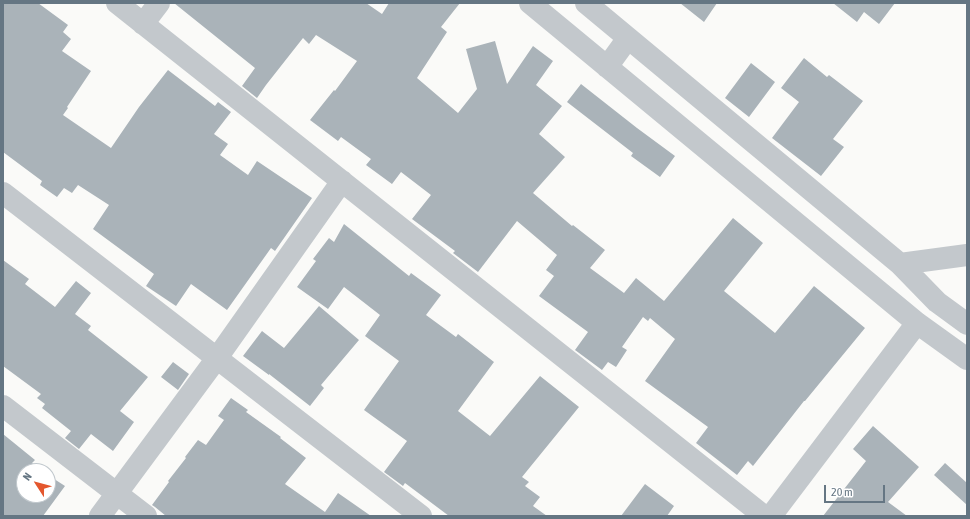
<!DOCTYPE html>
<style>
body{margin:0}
#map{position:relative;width:970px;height:519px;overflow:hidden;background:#fafaf8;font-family:"Asap Condensed",sans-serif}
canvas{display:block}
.frame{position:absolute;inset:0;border:4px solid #657683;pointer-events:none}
.north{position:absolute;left:16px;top:463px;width:40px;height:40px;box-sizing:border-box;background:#fff;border:1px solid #c1c8cd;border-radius:50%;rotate:306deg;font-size:11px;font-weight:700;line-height:16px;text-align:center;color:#657683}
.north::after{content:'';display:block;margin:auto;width:14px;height:18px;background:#e4572e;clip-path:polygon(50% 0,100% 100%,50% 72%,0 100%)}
.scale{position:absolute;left:824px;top:485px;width:61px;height:18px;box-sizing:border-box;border:2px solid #657683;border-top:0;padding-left:5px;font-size:12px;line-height:14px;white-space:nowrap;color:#657683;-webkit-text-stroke:3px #fff;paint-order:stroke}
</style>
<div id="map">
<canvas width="970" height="519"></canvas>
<div class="frame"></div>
<div class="north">N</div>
<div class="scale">20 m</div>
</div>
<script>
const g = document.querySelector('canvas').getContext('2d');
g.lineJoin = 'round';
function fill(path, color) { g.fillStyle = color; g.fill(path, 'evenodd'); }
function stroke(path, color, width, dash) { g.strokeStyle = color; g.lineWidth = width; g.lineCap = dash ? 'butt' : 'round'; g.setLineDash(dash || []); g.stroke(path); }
fill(new Path2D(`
 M3,3H38L68,25L63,32L71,39L62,51L91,71L67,107L68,108L63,115L111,148L139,107L168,70L215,106L218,102L231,112L214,134L228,144L220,155L248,175L257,161L312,198L275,251L271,248L227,310L191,284L176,306L146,286L154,274L93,229L109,205L78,185L72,193L64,188L57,197L40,185L42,181L3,152Z
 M174,3H366L382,14L389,3H460L441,27L447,32L417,78L458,113L477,89L466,49L495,41L507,84L533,46L553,61L536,85L562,106L539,134L565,157L533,193L572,226L573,225L605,250L590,268L624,293L636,278L664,301L733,218L763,243L724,291L775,333L814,286L865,328L805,401H804L753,466L748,461L737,475L696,443L708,427L645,381L675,339L650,318L648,321L643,317L622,347L627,350L616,367L608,362L602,370L575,350L588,332L539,296L554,276L546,270L557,255L517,221L478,272L453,253L455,251L412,219L431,195L401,172L392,184L366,165L371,159L341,137L338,141L310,120L334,90L335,91L357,61L316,35L309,44L303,38L266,85L257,98L242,86L255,68Z
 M680,3H717L704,22Z
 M833,3H895L879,24L864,12L857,22Z
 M804,58L827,77L829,75L863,101L833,139L844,147L821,176L772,138L799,102L781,88Z
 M751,63L775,82L749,117L725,98Z
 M581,84L637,128L675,156L660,177L631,156L633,153L567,102Z
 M344,224L409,276L411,273L441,295L426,315L456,337L458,334L494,362L458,411L490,436L540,376L579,407L522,477L529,482L525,486L540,497L533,506L547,516H449L405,483L403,486L384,472L407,441L364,410L399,361L365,336L380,315L344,287L328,309L297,287L316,261L313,259L329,238L334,242Z
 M3,260L29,279L25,284L55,307L76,281L91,293L75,314L91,326L88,330L148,377L120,411L134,422L113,451L91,434L79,449L65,438L71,431L42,408L45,404L37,398L41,394L3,366Z
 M319,306L359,340L321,385L324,388L310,406L269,374V375L243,356L262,331L284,348Z
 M173,362L189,374L178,390L161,377Z
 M231,398L248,410L246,412L281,437L280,438L306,458L285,484L325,512L338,493L371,516H166L155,507L152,505L169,482L168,481L186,458L185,457L198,440L206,445L224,420L218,416Z
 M873,426L919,467L888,502L907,516H823L866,461L853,449Z
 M3,434L35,460L32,463L43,471H24V495H48V475L65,486L43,516H3Z
 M945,463L967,483V505L934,475Z
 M645,484L674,506L667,516H621Z`), '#aab3b9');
stroke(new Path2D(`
 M117,3L764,516
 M530,3L917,323L967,359
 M586,3L900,264L937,302L967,324
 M143,24L159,3
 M607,67L628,38
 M3,193L421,516
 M900,264L967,255
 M3,406L146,516
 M100,516L217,358L342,181
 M771,516L917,323`), '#c3c8cc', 22);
</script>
